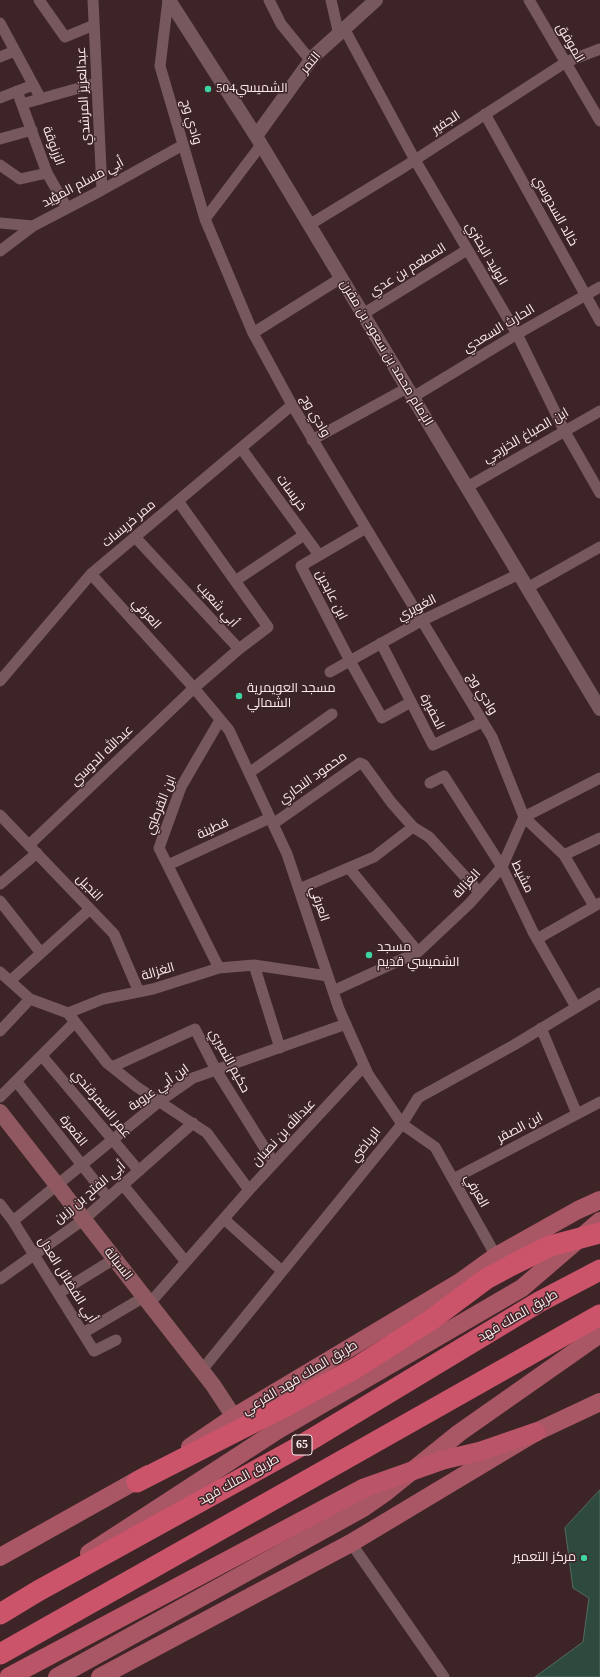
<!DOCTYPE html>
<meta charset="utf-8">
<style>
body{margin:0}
canvas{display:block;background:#3d2427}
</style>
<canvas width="600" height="1677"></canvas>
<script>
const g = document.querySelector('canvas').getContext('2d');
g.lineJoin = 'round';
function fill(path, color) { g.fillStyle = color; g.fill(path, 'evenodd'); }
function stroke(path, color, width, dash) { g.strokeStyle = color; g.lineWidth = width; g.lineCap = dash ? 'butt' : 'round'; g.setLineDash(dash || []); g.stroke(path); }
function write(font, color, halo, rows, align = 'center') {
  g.font = font + ' "Times New Roman",Cairo,serif'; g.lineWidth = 3; g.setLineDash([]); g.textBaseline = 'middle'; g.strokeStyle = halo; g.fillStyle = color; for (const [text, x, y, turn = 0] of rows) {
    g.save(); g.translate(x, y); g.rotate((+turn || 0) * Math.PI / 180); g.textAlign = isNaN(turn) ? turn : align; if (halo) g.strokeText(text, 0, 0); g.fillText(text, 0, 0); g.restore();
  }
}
const building = new Path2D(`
 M600,1490V1677H535L583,1642L589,1598L573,1588L565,1528Z`);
fill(building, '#2e4a3e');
stroke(building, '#506d60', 1);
stroke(new Path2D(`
 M39,0L65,37L94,25
 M93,0L102,190
 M168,0L160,66L205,219L253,333L292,405L492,737L524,817L564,855L600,838
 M269,0L281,24L311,61
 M331,0L339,35
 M529,0L600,121
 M0,23L41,99
 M345,30L415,160L517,334L564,430L600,493
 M0,57L15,51
 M17,91L47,173L67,208
 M0,98L33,85
 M22,104L97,83
 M485,114L600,321
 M0,139L32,130
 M0,165L20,179L47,173
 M205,219L261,145
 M0,223L33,226
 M309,225L404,167L566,62L600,49
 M0,251L33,226L102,190L183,145
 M363,314L467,250
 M253,333L341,278
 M413,397L517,334L600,287
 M312,440L407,388
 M241,448L319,555
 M467,487L600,411
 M178,501L268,627L239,649
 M366,528L301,566L350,661L382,718L411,702
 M91,574L194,688L229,730L287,854L339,1009L368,1074L402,1124L435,1147L496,1256
 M235,581L304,535
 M527,588L600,547
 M381,643L433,745L482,722
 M330,672L421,621L519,574
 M0,681L91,574L292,405
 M249,773L332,714
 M430,783L444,776L502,867L533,932L576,1007
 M0,815L114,934L139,992
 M273,824L360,763L364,765L391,802L413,827L429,837L479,892
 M29,845L194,688L239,649L135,537
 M564,855L594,906
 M168,865L270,818
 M349,868L418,952
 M0,884L37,853
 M299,889L374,857L413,827
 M0,901L41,953
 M537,939L600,903
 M254,965L280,1048
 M219,968L159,848L181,787L220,720
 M0,972L30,999L68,1013L107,1063L137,1087L207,1133L249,1190
 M10,981L90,909
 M333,991L418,952L469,904L502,867L524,817L600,778
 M68,1013L103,999L153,989L219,968L254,965L328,976
 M541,1028L577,1114
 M0,1031L30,999
 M42,1056L139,1171
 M112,1067L195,1029L216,1070L274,1163
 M16,1081L108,1198
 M0,1097L75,1022
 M453,1179L600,1102
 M123,1185L186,1262
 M0,1204L13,1221L94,1351L116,1340
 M224,1219L282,1271
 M13,1221L160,1101L193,1078L346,1024
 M0,1279L83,1220L193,1123
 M59,1293L114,1259
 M149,1304L249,1190L364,1066
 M83,1333L144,1297
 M202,1370L402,1124L418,1098L514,1045L600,993
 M351,1543L444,1677`), '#77595d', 11);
stroke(new Path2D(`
 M169,0L256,136L600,709
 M256,136L313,57L376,0`), '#77595d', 14);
stroke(new Path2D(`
 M0,1112L213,1385L234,1417`), '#905861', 16);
stroke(new Path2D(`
 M190,1447L234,1417L460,1282L496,1256L578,1210L600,1200
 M89,1553L278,1430L522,1288L600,1221
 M0,1557L148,1474
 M57,1677L363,1508L386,1492L459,1433L600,1334
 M100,1677L351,1543L536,1432L600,1402`), '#a95665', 18);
stroke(new Path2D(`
 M9,1677L364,1488L443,1460L481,1451L536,1432`), '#ba5568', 19);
stroke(new Path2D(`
 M137,1482L282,1408L354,1369L431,1320L486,1279L512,1265L550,1246L600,1233
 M0,1614L38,1591L297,1448L539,1302L600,1270
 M0,1654L600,1315`), '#cb546b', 21);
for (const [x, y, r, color] of [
 [208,89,4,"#3ed4a3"],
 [239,696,4,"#3ed4a3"],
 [369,955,4,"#3ed4a3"],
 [584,1558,4,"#3ed4a3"]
]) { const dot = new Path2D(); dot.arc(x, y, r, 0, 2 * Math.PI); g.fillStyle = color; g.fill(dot); stroke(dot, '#3d2427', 1.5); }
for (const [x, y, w] of [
 [302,1445,20]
]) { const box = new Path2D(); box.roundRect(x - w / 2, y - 10, w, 20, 3); g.fillStyle = '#3d2427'; g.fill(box); stroke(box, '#fdebed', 1); }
write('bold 12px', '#fdebed', null, [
 ["65",302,1445]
]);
write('13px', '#fdebed', '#3d2427', [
 ["الموفق",570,43,60],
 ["التمر",311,63,-50],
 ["عبدالعزيز المرشدي",84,96,-93],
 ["وادي وج",191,122,74],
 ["الجفير",446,123,-33],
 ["الزرنوقة",53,146,70],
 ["أبي مسلم المؤيد",83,183,-28],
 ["خالد السدوسي",555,211,61],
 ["الوليد البحتري",486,254,60],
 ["المطعم بن عدي",408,270,-32],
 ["الحارث السعدي",499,329,-31],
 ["الإمام محمد بن سعود بن مقرن",386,353,59],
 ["وادي وج",315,416,60],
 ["ابن الصباغ الخزرجي",526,436,-30],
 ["خريسات",291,493,54],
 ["ممر خريسات",129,524,-40],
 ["ابن عابدين",331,595,63],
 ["أبي شعيب",217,605,48],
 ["الغويري",417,608,-27],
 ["العرفي",146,614,48],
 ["وادي وج",482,694,59],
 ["الحفيرة",432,712,63],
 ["عبدالله الدوسي",102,756,-44],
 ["محمود النجاري",313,778,-35],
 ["ابن القرطبي",161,805,-68],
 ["فطينة",213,829,-25],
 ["مشيط",522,877,64],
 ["الغزالة",467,884,-47],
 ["النجيل",89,888,46],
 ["العرفي",319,904,72],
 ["الغزالة",158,972,-16],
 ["حكيم النميري",229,1061,61],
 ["ابن أبي عروبة",159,1088,-35],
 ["عمر السمرقندي",101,1104,50],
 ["ابن الصقر",520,1128,-28],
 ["القعرة",73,1131,52],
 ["عبدالله بن نصبان",284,1133,-47],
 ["الرياضي",366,1145,-51],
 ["العرفي",476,1191,61],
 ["أبي الفتح بن رزين",90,1193,-40],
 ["السبالة",118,1264,52],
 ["أبي الفضائل العدل",67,1280,58],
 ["طريق الملك فهد",518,1316,-30],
 ["طريق الملك فهد الفرعي",300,1378,-31],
 ["طريق الملك فهد",239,1480,-29]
]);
write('13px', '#fdebed', '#3d2427', [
 ["الشميسي504",216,89],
 ["مسجد العويمرية",247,689],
 ["الشمالي",247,704],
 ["مسجد",377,948],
 ["الشميسي قديم",377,963],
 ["مركز التعمير",576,1558,"right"]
], 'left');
</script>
